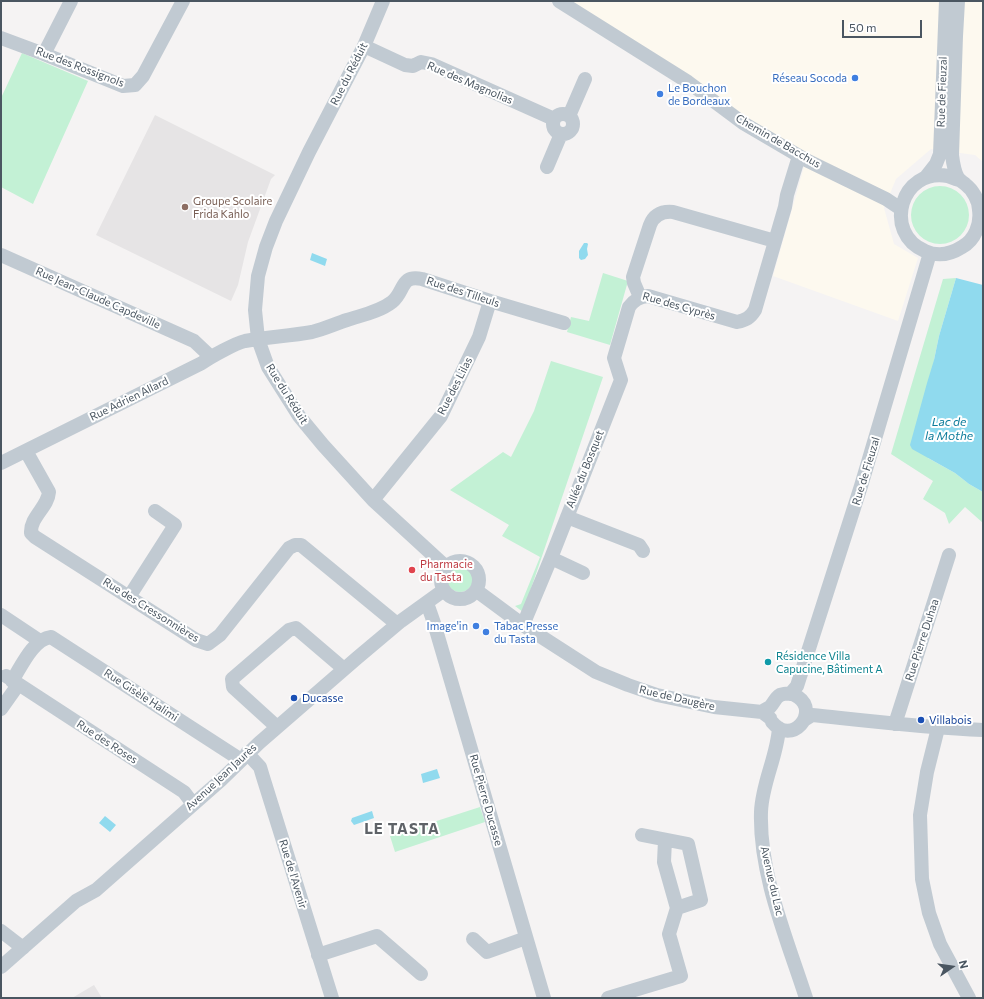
<!DOCTYPE html>
<meta charset="utf-8">
<style>
body{margin:0}
#map{position:relative;width:984px;height:999px;overflow:hidden;background:#f5f3f3;font-family:Commissioner,sans-serif}
canvas{display:block}
.frame{position:absolute;inset:0;border:2px solid #4a5661;pointer-events:none}
.north{position:absolute;left:932px;top:947px;width:40px;height:40px;-webkit-text-stroke:3px #fff;paint-order:stroke;rotate:77deg;font-size:11px;font-weight:700;line-height:16px;text-align:center;color:#4a5661}
.north::after{content:'';display:block;margin:auto;width:14px;height:18px;background:#4a5661;clip-path:polygon(50% 0,100% 100%,50% 72%,0 100%)}
.scale{position:absolute;left:842px;top:20px;width:80px;height:18px;box-sizing:border-box;border:2px solid #4a5661;border-top:0;padding-left:5px;font-size:12px;line-height:14px;white-space:nowrap;color:#4a5661;-webkit-text-stroke:3px #fff;paint-order:stroke}
</style>
<div id="map">
<canvas width="984" height="999"></canvas>
<div class="frame"></div>
<div class="north">N</div>
<div class="scale">50 m</div>
</div>
<script>
const g = document.querySelector('canvas').getContext('2d');
g.lineJoin = 'round';
function fill(path, color) { g.fillStyle = color; g.fill(path, 'evenodd'); }
function stroke(path, color, width, dash) { g.strokeStyle = color; g.lineWidth = width; g.lineCap = dash ? 'butt' : 'round'; g.setLineDash(dash || []); g.stroke(path); }
function write(font, color, halo, rows, align = 'center') {
  g.font = font + ' Commissioner,sans-serif'; g.lineWidth = 4; g.setLineDash([]); g.textBaseline = 'middle'; g.strokeStyle = halo; g.fillStyle = color; for (const [text, x, y, turn = 0] of rows) {
    g.save(); g.translate(x, y); g.rotate((+turn || 0) * Math.PI / 180); g.textAlign = isNaN(turn) ? turn : align; if (halo) g.strokeText(text, 0, 0); g.fillText(text, 0, 0); g.restore();
  }
}
fill(new Path2D(`
 M559,1H983V162L975,155L931,149L896,179L884,208L894,244L918,258L898,321L773,276L806,160Z`), '#fdf9ef');
fill(new Path2D(`
 M155,115L275,175L271,179L248,242L238,285L231,301L96,235Z
 M94,985L102,998H72Z`), '#e6e4e5');
fill(new Path2D(`
 M22,53L88,81L33,204L1,187V98Z
 M911 215a29 29 0 1 1 58 0a29 29 0 1 1-58 0Z
 M603,273L628,281L610,345L567,332L571,317L589,321Z
 M956,278L939,336L934,360L928,458L955,473L969,484L983,492V523L965,507L949,524L945,513L923,499L933,481L891,454L943,279Z
 M551,361L603,377L523,612L515,606L521,604L540,557L502,536L509,525L450,490L503,452L511,457L534,411Z
 M447 579a13 13 0 1 1 26 0a13 13 0 1 1-26 0Z
 M480,807L485,822L395,852L390,836Z`), '#c3f1d5');
fill(new Path2D(`
 M584,243H587L588,244L587,249L588,255L585,259L581,260L579,258V251Z
 M312,253L327,259L325,266L310,260Z
 M956,278L983,285V492L969,484L955,473L912,449L910,445L927,383L934,360L939,336Z
 M437,769L440,778L423,783L421,774Z
 M372,811L374,818L354,825L351,821L352,818Z
 M105,816L116,825L110,832L99,823Z`), '#90daee');
stroke(new Path2D(`
 M383,1L364,46L309,152L276,221L266,247L258,276L255,310L258,339L268,367L299,416L323,445L373,500L446,567
 M559,1L688,82L743,123L806,160L886,199L901,209
 M958,1L956,36L952,155C953,163 954,171 958,178C960,181 963,182 965,184C973,190 979,201 979,210C981,224 975,240 962,247C951,254 938,257 925,251C882,233 901,167 948,176C951,177 955,179 959,180
 M1,38L44,54L123,86L135,85L143,76L183,1
 M364,46L405,65L413,66L421,62L431,64L554,119
 M44,54L71,1
 M553 124a10 10 0 1 1 20 0a10 10 0 1 1-20 0Z
 M569,116L585,79
 M547,167L561,134
 M925,178L936,164L940,154L946,1
 M1,255L194,341L211,357
 M640,297L634,283L633,277L650,225C654,215 662,211 673,212L775,241
 M26,451L49,492C48,507 30,517 31,533L35,537L196,640L208,644L220,635L289,548L295,545H301L397,624
 M1,463L202,363C210,357 236,343 245,341C267,337 290,336 312,332C324,329 335,324 347,320C362,315 379,312 392,302C405,292 400,274 422,279L490,301L564,323
 M373,500L441,416L479,337L490,301
 M567,517L639,545L643,551
 M551,558L583,573
 M441 580a19 19 0 1 1 38 0a19 19 0 1 1-38 0Z
 M477,591L523,625L596,672L628,685L657,695L714,707L762,712L770,718
 M129,597L175,525L155,511
 M427,603L434,623L544,998
 M1,615L40,641
 M523,625L551,558L621,380L614,358L629,307C634,300 639,297 648,296L737,322C746,320 750,318 755,310L785,207L787,195L799,156
 M6,676L184,792L193,804
 M12,681C21,667 33,639 51,637L241,760
 M790,694L797,686L861,486L930,253
 M1,709L18,685
 M762,712C764,710 768,708 770,707C774,703 775,698 780,695C786,693 793,693 798,697C820,712 792,747 772,722
 M804,720L812,715C869,721 926,728 983,730
 M895,724L949,555
 M277,727L233,687L232,679L289,630L296,628L344,669
 M779,728C777,757 762,783 761,812C759,874 787,939 806,998
 M938,728L927,772L920,815L922,879L929,913L940,944L969,998
 M247,753L260,767L263,777L332,998
 M665,840L664,862L677,908
 M1,931L23,948
 M473,939L487,952L526,938
 M318,955L377,936L421,974
 M1,967L76,901L96,890L221,780L259,743L357,658L401,621L444,590
 M608,998L681,976L669,934L677,908L701,900L688,844L642,835`), '#c1cad2', 14);
for (const [x, y, r, color] of [
 [855,78,4,"#3f7fe0"],
 [660,94,4,"#3f7fe0"],
 [185,207,4,"#8d6e63"],
 [412,570,4,"#e0444e"],
 [476,626,4,"#3f7fe0"],
 [486,632,4,"#3f7fe0"],
 [768,662,4,"#0f9aa8"],
 [294,698,4,"#1a4fb4"],
 [921,720,4,"#1a4fb4"]
]) { const dot = new Path2D(); dot.arc(x, y, r, 0, 2 * Math.PI); g.fillStyle = color; g.fill(dot); stroke(dot, '#fff', 1.5); }
write('11px', '#4a5661', '#fff', [
 ["Rue des Rossignols",80,67,21],
 ["Rue du Réduit",349,74,-63],
 ["Rue des Magnolias",470,83,23],
 ["Rue de Fieuzal",942,92,-88],
 ["Chemin de Bacchus",778,141,30],
 ["Rue des Tilleuls",463,292,18],
 ["Rue Jean-Claude Capdeville",98,298,24],
 ["Rue des Cyprès",679,306,16],
 ["Rue des Lilas",455,386,-63],
 ["Rue du Réduit",287,394,58],
 ["Rue Adrien Allard",129,399,-26],
 ["Allée du Bosquet",585,469,-68],
 ["Rue de Fieuzal",866,471,-73],
 ["Rue des Cressonnières",151,610,32],
 ["Rue Pierre Duhaa",922,640,-72],
 ["Rue Gisèle Halimi",141,695,33],
 ["Rue de Daugère",677,698,13],
 ["Rue des Roses",107,742,33],
 ["Avenue Jean Jaurès",221,777,-43],
 ["Rue Pierre Ducasse",486,800,74],
 ["Rue de l'Avenir",293,874,73],
 ["Avenue du Lac",772,881,77]
]);
write('11px', '#366cbe', '#fff', [
 ["Réseau Socoda",847,78],
 ["Le Bouchon",668,88,"left"],
 ["de Bordeaux",668,101,"left"],
 ["Image'in",468,626],
 ["Tabac Presse",494,626,"left"],
 ["du Tasta",494,639,"left"]
], 'right');
write('11px', '#785e54', '#fff', [
 ["Groupe Scolaire",193,201],
 ["Frida Kahlo",193,214]
], 'left');
write('11px', '#be3a42', '#fff', [
 ["Pharmacie",420,564],
 ["du Tasta",420,577]
], 'left');
write('11px', '#0d838f', '#fff', [
 ["Résidence Villa",776,656],
 ["Capucine, Bâtiment A",776,669]
], 'left');
write('11px', '#164399', '#fff', [
 ["Ducasse",302,698],
 ["Villabois",929,720]
], 'left');
write('italic 12px', '#0c7c9b', '#fff', [
 ["Lac de",949,422],
 ["la Mothe",949,436]
]);
g.letterSpacing = '1px';
write('bold 15px', '#5f6368', '#fff', [
 ["LE TASTA",402,829]
]);
g.letterSpacing = '0px';
</script>
